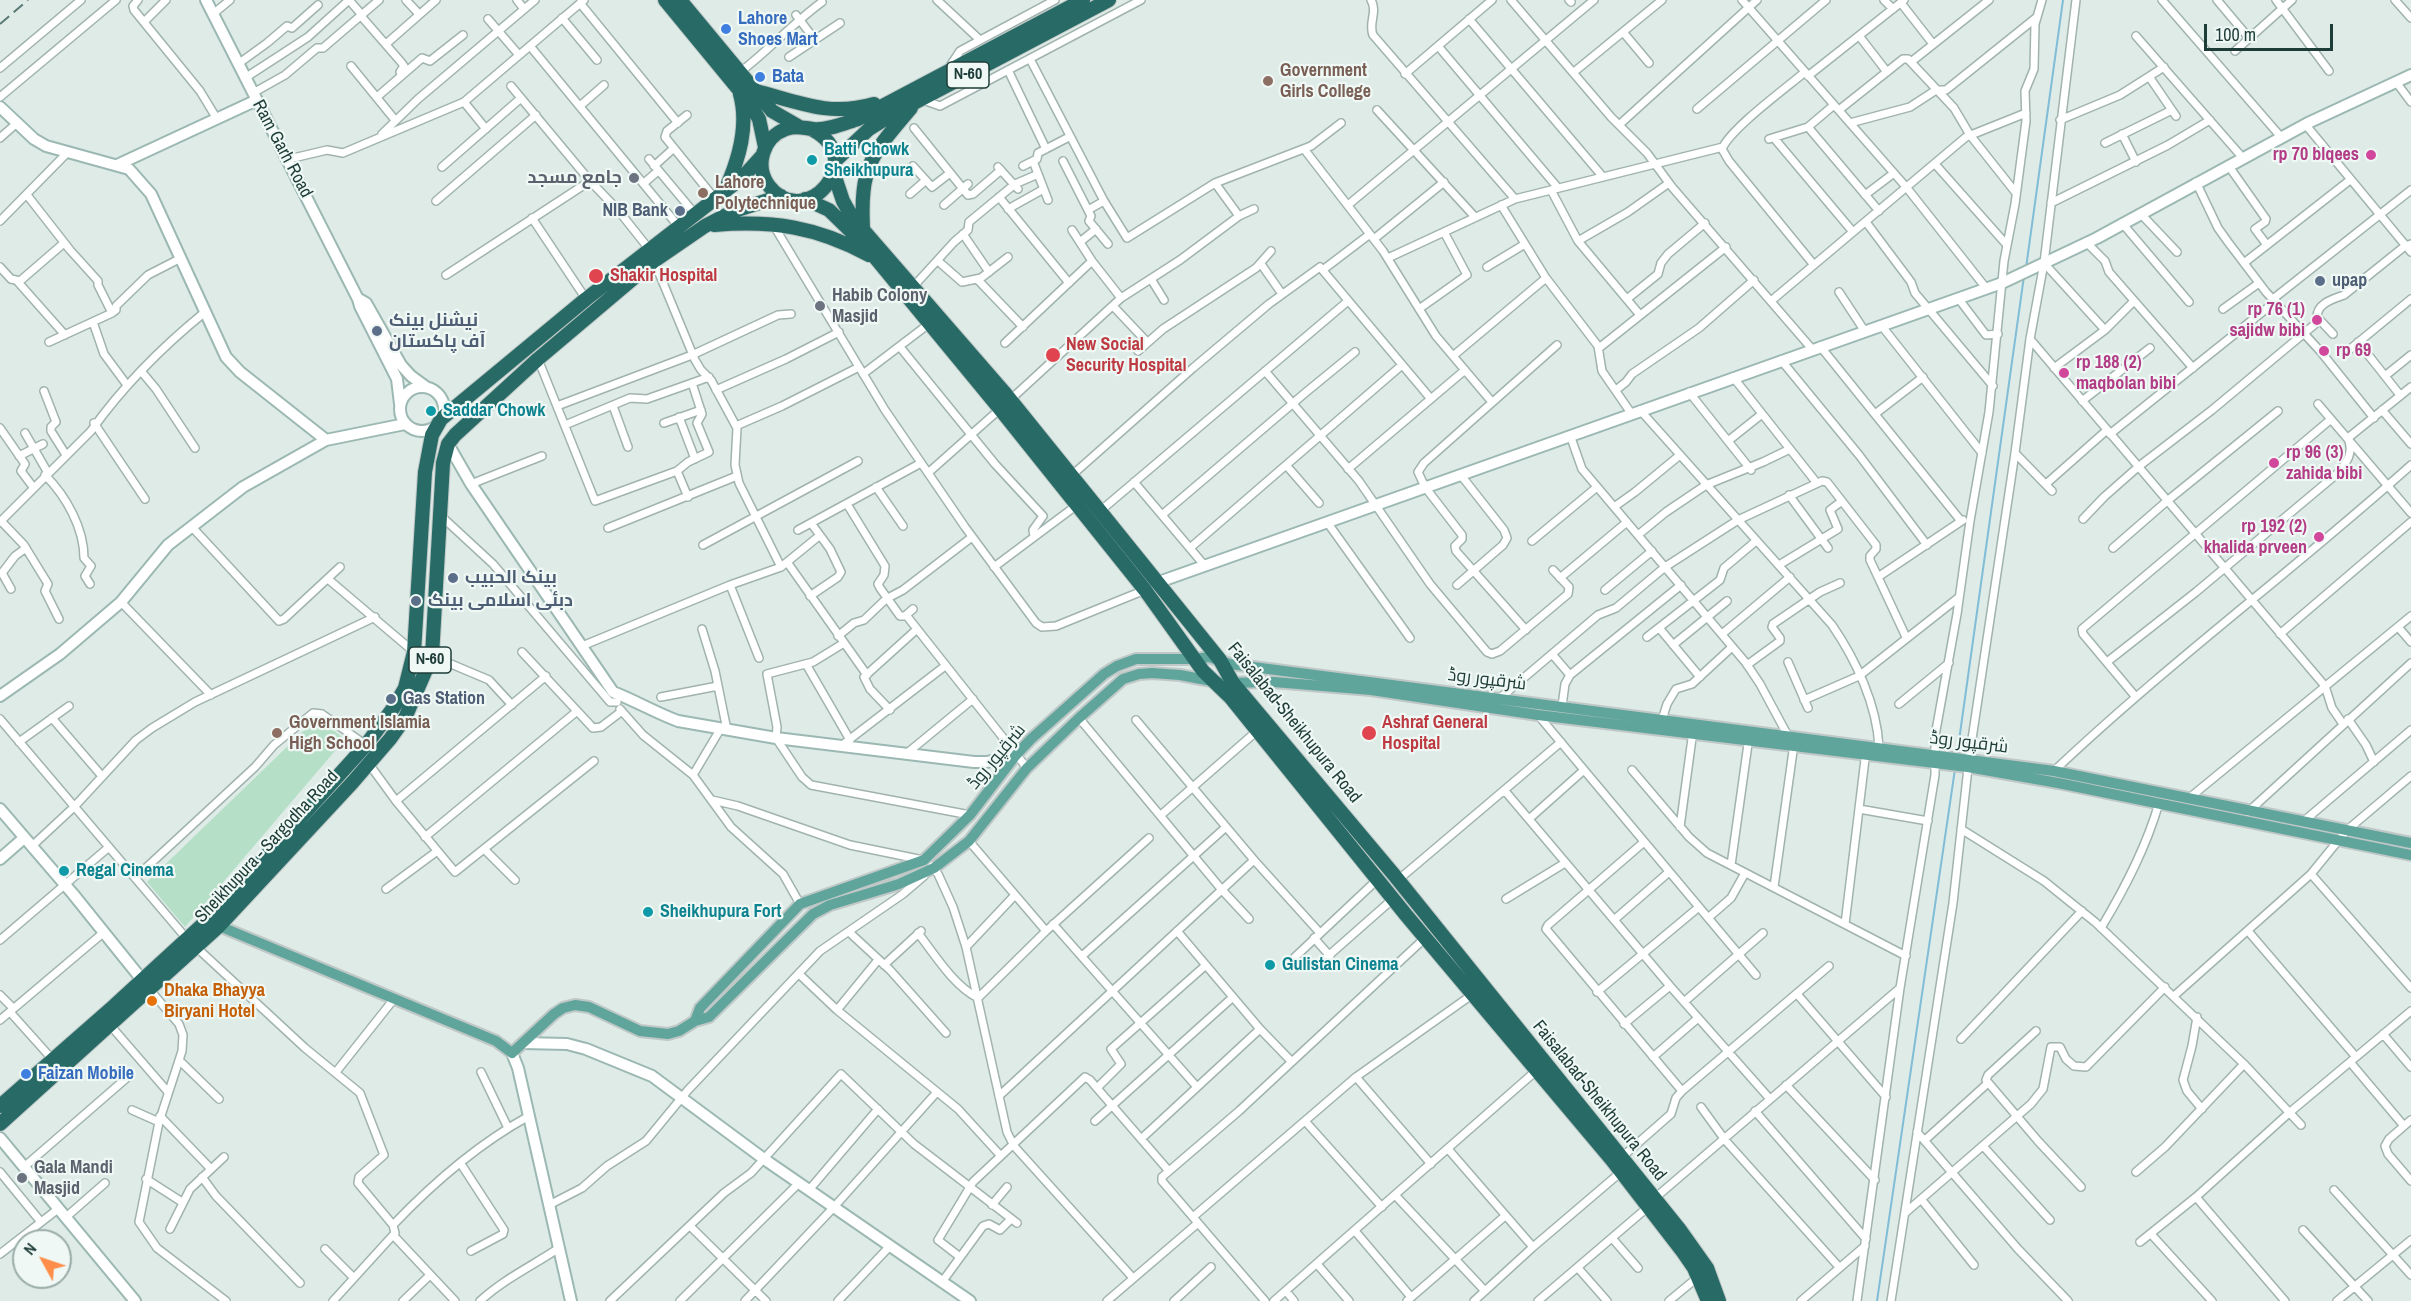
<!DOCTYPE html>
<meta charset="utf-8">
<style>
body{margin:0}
#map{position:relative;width:2411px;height:1301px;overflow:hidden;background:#deebe7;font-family:"Archivo Narrow",sans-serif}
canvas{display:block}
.north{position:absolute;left:12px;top:1229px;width:60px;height:60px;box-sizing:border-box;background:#eff8f4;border:2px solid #9bada9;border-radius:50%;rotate:310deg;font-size:16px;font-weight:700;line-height:24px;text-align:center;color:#1e3c38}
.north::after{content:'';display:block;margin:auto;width:21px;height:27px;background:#fe8e4a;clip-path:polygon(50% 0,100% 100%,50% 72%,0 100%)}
.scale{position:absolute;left:2204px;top:24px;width:129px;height:27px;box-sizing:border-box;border:3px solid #1e3c38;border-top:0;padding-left:8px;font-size:18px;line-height:21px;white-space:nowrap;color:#1e3c38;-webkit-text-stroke:4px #eff8f4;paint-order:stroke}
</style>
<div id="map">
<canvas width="2411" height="1301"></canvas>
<div class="north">N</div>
<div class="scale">100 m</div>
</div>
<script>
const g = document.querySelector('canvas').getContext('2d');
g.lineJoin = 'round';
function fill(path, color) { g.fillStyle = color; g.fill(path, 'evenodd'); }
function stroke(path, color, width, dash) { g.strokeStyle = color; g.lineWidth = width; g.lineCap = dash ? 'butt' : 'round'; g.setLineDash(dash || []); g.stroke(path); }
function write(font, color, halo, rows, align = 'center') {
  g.font = font + ' "Archivo Narrow",Cairo,sans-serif'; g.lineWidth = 4.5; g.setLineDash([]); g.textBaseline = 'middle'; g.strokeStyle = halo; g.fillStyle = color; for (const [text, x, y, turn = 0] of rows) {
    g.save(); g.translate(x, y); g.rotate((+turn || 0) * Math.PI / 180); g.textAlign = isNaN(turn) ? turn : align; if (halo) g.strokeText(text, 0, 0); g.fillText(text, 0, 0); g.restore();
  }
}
fill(new Path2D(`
 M317,718L345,739L185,927L147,882Z`), '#b5dfc6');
stroke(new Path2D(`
 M2026,268L2063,0
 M1957,755L2024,276
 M1877,1301L1955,769`), '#81bdd6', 2);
const street = new Path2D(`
 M138,0L133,6L134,10L200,91L217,119
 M349,0L362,15
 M406,0L419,14
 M517,0L524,9
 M937,0L980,40
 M1371,0C1378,12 1368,23 1373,35L1515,199
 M1511,0L1611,117L1647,153L1672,187L1812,349
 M1569,0L1571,2
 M1742,0L1907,188L1986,288
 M1884,0L1893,9
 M2162,0L2281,137
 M2217,0L2249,38
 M2276,0L2329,71
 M2395,0L2411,18
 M580,3L678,123
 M1901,3L1933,44
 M213,14L230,0
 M796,15L815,40
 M361,16L401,62L404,66L400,72L401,76
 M562,18L597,60
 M488,19L519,55
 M1469,19L1603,177
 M144,22L166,0
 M1623,32L1649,63
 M2136,36L2242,157
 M1860,37L1887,72
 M386,44L436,0
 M530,46L679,227
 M1438,46L1558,188
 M2235,51L2292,0
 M789,57L840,23
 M1030,59L1104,201L1127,238L1215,183L1311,146L1341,123
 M1911,62L1989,0
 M238,64L267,43L287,26L292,28L318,5
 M351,66L395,120
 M950,66L960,51L1055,0
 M0,68L81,0
 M1008,70L1046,149
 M1574,72L1662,0
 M1805,72C1786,88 1730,129 1722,149L1729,161L1814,265
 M739,73C768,51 792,24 822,2
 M1405,74L1492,0
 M1808,76L1904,0
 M245,78L308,37L349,0
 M2150,78L2176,116
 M2396,82L2411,102
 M511,86L590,181L618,210L649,249
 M253,93L285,75L317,48H323L379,0
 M0,97L116,0
 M377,97L422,58L430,61L463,35
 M923,100L940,106L1141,0
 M464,102L486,129
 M580,106L604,85
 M1697,109L1826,0
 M1377,110L1475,217
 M1839,110L1903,59H1908L1954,108L1970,135L2016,193
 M687,115L667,131L665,137L715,199
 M2060,120L2120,95L2164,67
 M1850,123L1910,107L1936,90H1946L2037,17
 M2305,124L2411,252
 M1619,125L1757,0
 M1808,127L1879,211
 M914,128L968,195L973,194L1001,170
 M382,134L418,99L535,0
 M2122,134L2136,162
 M0,138L17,123
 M1774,138L1853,232
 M1769,139L1808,127L1834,105
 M2105,143L2172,110
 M1304,149L1383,251L1436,336L1492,402
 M289,159L327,150L343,153L464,102L584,0
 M649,159L695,214
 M1033,161L1048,200
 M1063,161L1091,216L1089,221L1108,244
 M1935,164L2006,244
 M2228,165L2266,219L2265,222L2255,229L2267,245
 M654,166L674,148
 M913,166L932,187L950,173
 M1023,166L1037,159L1038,153L1069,137
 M442,167L521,98
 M998,167L1018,189
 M2196,182L2218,228L2228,242L2266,292L2321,352L2374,418
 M644,183L658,171
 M1215,183L1239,216
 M1551,190L1578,241L1640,315
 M910,194L925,181
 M27,195L70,250L98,281V285L112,313
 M1865,195L1894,173
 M999,197L1069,283
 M436,201L536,115
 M2051,203L2168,145L2210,120
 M944,205L968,184
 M1348,205L1594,0
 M1501,205L1546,278L1598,346L1602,371L1631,413
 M1008,209L1042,190
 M1088,210L1104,201
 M2140,213L2177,252
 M532,218L586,299
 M0,221L67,153
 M1866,222L1911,282L1915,293L1993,386
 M2122,223L2189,302
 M774,226L885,410L965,527L1036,623L1042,627L1056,626L1145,590
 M1072,230L1092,261L1121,298
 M963,234L989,272
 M1374,239L1444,182
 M1578,241L1628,212L1669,183
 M1080,242L1096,229
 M2086,242L2105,261L2109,272L2193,368
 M1388,258L1515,199L1723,147
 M654,261L695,360L701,370L711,380L737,428L735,465L739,483L781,567
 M938,261L962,282L981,278L1008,257
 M2044,263L2105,330
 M2244,263L2350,180
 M1261,264L1282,294
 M0,267L11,279L20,281L64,243
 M1487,267L1525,244
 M1324,269L1370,234
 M446,275L590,181
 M1151,279L1164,300
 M978,280L1023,327
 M18,282L65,335
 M913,287L954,242L968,230L969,222L1015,184L1036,175
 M1839,292L1864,330
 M1958,298L1986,335L1998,334
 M1627,299L1658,274L1661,263L1668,254L1705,223
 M2273,299L2411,190
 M1771,301L1966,137L2026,113
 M1113,306L1147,342
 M1419,309L1467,275L1444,232
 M2223,309L2259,283
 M93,322L104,354L127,385
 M1881,325L1982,453
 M2333,334L2317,317C2317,303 2333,299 2344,295L2405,246L2411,244
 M2030,339L2325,686L2332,708L2343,724
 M49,342L112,313L116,310V306L148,275L181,258
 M2358,342L2400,395
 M1005,343L1092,261
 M1820,346L1961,521
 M900,347L995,464L1043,516L1033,530L1034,537
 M1599,348L1726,247
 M2349,350L2411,299
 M1138,351L1163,329L1256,268L1271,251
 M1453,356L1546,278
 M538,359L595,501L677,471L688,462L709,452L697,423L702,414L692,383
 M1781,360L1859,455L1927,545
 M2054,368L2105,330L2134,301
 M141,371L156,389L195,448
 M1265,371L1359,481L1430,584L1487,652L1492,654L1500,651L1568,594L1569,587L1553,570
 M863,374L930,323
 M2385,376L2411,355
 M1733,377L1816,482
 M716,390L786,359L839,332
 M1616,390L1626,382L1632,374L1699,328L1754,280
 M44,391L56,422L51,427V431L66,455
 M1689,392L1751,470
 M1010,400L1121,298L1180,260L1239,216L1254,209
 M2082,401L2150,348
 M2318,404L2411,513
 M557,406L692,355L778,315L791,314
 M613,406L628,447
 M1640,410L1832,625C1856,660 1877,705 1879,747
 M2382,410L2411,444
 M1875,414L1923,377
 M679,417L695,459
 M94,423L145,499
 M664,423L701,410
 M565,425L630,398L647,399L709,377
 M736,426L782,406L859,367
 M0,428L25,464L21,471L33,487
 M25,433L48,473
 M2110,434L2276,301
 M1570,435L1582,469L1746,663L1760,684L1788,736
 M1728,441L1762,414
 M2015,453L2052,491
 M19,456L43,444
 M1286,465L1319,503
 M1348,469L1465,370
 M677,471L688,497
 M928,473L1000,409
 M45,475C66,496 84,528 84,558L91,566L85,576L90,584
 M1071,476L1193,368L1269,304L1320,267L1431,399
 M1134,482L1205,566
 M471,484L542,456
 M2046,484L2107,430
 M876,487L903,526
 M1789,495L1828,548
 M847,504L885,566L884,575L878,584L880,588L900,616H905L913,609
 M1614,507L1635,492L1680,455
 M1099,512L1348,301
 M440,515L493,564L610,702H617
 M1162,515L1305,393L1355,352
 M2083,519L2104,497L2138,467L2212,410L2320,320
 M1,521L24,545L48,584L45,591L59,619
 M0,522L91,431C123,386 162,347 205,312
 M1327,522L1410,638
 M191,526L279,621L284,619L340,567
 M608,528L737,476
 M798,530L921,463
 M1638,535L1666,512L1706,485L1763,462L1790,449
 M1532,541L1597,487
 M703,545L858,461
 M1190,548L1402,365
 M2113,548L2167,501L2278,411
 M787,562L867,675
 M1779,565L1838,529L1830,510L1842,501
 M994,567L1077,505
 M1878,577L1963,520
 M1560,578L1627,522
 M328,579L414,652
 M730,585L759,658
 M1457,585L1503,545L1507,538L1504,530L1460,474
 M11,589L2,573L15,556L26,548
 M1605,590L1652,551
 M810,596L838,577L841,572L830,549L811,523
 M121,602L211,695
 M906,615L1027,768
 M2398,627L2411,642
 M702,629L715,671L727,730
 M1660,629L1700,677
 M1526,630L1456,551L1455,546L1462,539V535L1425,487L1418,472L1424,463L1557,345
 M1722,634L1790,577
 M2280,634L2411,522
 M838,636L854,623L864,620L886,599L903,590L972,537
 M1647,637L1720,580L1724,568L1756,541
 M844,643L813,662L767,674L777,727L776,738L802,777L811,785L970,815
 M1673,645L1727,601
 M582,646L730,585L781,567L819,536
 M522,652L593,728L601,727L622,711
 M1552,654L1570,675
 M432,656L489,680L512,705
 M1788,662L1808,708
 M2107,662L2196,592L2338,473C2347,462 2354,453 2348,438L2411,387
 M806,664L850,740
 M1747,665L1780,641V638L1772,627L1773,624L1820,592L1840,583
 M2135,696L2083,634L2082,629L2330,420
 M661,697L718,686
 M1500,698L1598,615L1616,608L1665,567L1738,520L1822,481L1827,482L1831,487L1876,545V549L1870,556V560L1906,637
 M1804,700L1859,676L1958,598
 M1899,704L1949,663
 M1562,706L1565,684L1570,675L1681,585
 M620,709L643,735L693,775
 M890,710L870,689L864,677L916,630
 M1538,715L1756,975
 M52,718L101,775
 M1079,718L1222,890L1249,919
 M0,719L187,939
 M2348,719L2366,745L2374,762
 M1136,720L1254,860L1320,933
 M1662,720L1667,704L1676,689L1692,684L1732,647
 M721,728L693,775L731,827L783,874L800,904
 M19,742L69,706
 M841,746L945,666
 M906,754L973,699
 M369,764L396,801L455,872L594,761
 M1632,770L1689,837L1707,853L1906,956
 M2054,771C2168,663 2294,570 2411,465
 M1505,791L1670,986L1770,1099
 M2188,799L2411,616
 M712,800L738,806L850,845L923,860
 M396,801L546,676
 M1859,809L1928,821
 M2248,812L2411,663
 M1161,815L1258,730
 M1529,819L1584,770
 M2304,821L2411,730
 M1680,827L1693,731
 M1961,829L2044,881L2095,922L2244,1064L2301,1125
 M425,837L576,712
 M969,841L1046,931
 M1644,842L1548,925L1546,929L1682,1091
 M32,846L74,807L136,740L152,728L195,702L375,617
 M485,850L515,880
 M1731,865L1749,737
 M932,866L938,874L953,907L966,947L1007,1132L1014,1146L1133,1278
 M2311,874L2411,988
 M135,878L255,767L274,745L313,713L322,714L366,745
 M1398,880L1561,742
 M1774,887L1794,744
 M386,889L436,852
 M1506,899L1565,863
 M1708,918L1731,898L1745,873
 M1614,920L1669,872
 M1053,924L1197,1087
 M1845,924L1866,751
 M2101,928C2125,888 2146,848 2159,803
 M1177,931L1260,1029L1291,1061
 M2248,931L2356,1057
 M849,932L890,970L946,1033
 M918,933C935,955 953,985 978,998L1046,931L1149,838
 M1314,938L1330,956
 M0,940L109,847
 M196,947L305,1048L360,1093L384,1155L359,1177L358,1183L393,1225L395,1233L333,1301
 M966,947L1015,895
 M1082,956L1226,827
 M1295,957L1378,879
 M884,965L921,931
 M1318,965L1394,898
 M799,974L837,1010L958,1109L1000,1155
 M149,989L179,1024L183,1035L182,1051L159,1122L139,1222L157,1248L226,1301
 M1597,992L1699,907
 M1797,994L1886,1097
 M0,995L13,1008
 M2174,996L2311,874L2346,831L2411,776
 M1684,1002L1763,933
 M837,1010L878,960
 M10,1012L53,1060
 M2197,1017L2192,1046L2183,1080L2187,1091L2202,1109
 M0,1020L103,933
 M1624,1024L1670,986
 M110,1025L168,1092
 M2036,1031L1988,1075L1986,1080L2038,1141L2081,1187
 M2383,1034L2411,1067
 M1961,1039L2082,911
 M1653,1057L1698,1018
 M180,1061L219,1099
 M2350,1062L2404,1126
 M336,1072L394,999
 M481,1072L508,1128
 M1356,1077L1431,1164
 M1786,1085L1875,1180
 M1097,1088L1121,1064L1111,1049L1206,965
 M999,1096L1254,860
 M1701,1107L1725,1140L1839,1267
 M132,1110L159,1122
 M1755,1111L1866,1239
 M160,1116L211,1169
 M2411,1120L2389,1139L2385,1146L2388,1154L2411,1181
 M1095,1121L1233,997
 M1305,1121L1382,1207
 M1917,1132L2018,1249L2068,1301
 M1141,1139L1260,1029
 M1925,1140L1988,1083
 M1983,1146L2050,1220
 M1448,1149L1533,1247
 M1622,1157L1671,1114L1676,1098L1682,1091L1829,966
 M461,1164L504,1230L503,1234L471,1251
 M24,1167L130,1075
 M0,1172L41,1222
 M2136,1172L2165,1147L2244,1064
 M202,1177L216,1196L300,1283
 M146,1179L182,1202
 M809,1190L878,1109
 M2334,1190L2411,1275
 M1395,1195L1485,1291
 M2196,1197L2285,1301
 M1655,1198L1900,988
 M1921,1199L1974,1265
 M551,1204L582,1188L607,1166L646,1141L688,1090L820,951L903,894L924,876
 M992,1205L1007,1187
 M1905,1213L2031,1104L2043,1089L2051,1047H2060L2066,1059L2074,1066L2086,1067L2165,987
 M1193,1217L1356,1077L1473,994
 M65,1218L105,1183
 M393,1225C433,1183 478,1144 529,1116
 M690,1226L766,1301
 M170,1229L190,1189L224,1157
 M2303,1230L2368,1301
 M1355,1231L1411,1297
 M2151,1234L2212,1301
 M394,1236L455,1301
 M1612,1238L1638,1268
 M2140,1242L2196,1197L2289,1113L2411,1011
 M325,1249L354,1278
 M0,1254L58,1209
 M960,1257L938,1240L973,1182L1085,1077L1090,1080L1168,1170
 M1317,1264L1349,1301
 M1578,1268L1607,1301
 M942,1282L983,1226L989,1224L1000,1230L1011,1219
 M1286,1291L1294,1301
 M403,1301L430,1275
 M480,1301C504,1279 532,1266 559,1248
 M610,1301L724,1193L751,1173L841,1074L914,1144L1017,1223
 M680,1301L799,1183
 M745,1301L834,1207L937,1092
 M838,1301L890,1246
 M1107,1301L1198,1223
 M1174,1301L1211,1267
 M1265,1301L1162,1181V1177L1239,1111L1425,938
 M1274,1301L1537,1070
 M1407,1301L1505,1216
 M1474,1301L1533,1247L1621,1172
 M1538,1301L1648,1207
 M1669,1301L1698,1277
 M1801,1301L1865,1246
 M1857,1301L1900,988L1935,775V736L1957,614L1970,521L1989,412L2004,261L2015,204L2026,121L2025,91L2034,69L2035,24L2042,0
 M1891,1301L1953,903L1969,759L2015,453L2030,339L2044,263L2076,0
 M2337,1301L2411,1240`);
const secondary = new Path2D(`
 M206,0L358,299L360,306L397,379L400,404
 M0,107L34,139L46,146L129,169L151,194L226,357L240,372L326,440
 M117,165L257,100
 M359,299L366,303L401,365L411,376L426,387
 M400 409a22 22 0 1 1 44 0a22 22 0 1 1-44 0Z
 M448,444L471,484L613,692C636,701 656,713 678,721L776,738L974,762H987L1016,755
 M1156,583L2002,283L2097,238L2310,122L2411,75
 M0,696L60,654L121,602L168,545L243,487L326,440L405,424
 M0,809L73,894L143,981
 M0,859L24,838
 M523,1043L567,1044L586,1049L652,1076L764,1159L970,1301
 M512,1053L518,1068L571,1301
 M0,1138L135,1301`);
const primary = new Path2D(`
 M219,926L496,1041L512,1053L554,1014L563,1008L575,1005L589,1007L640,1031L668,1034L679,1031L695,1021L709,1017L813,914L830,905L899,884L934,868L969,841L1027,768L1079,718L1123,679L1139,674L1152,673L1180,675L1222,683L1274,682L1371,690L1538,715L1968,767L2058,783L2411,855
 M695,1021L700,1008L800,904L924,860L970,815L1016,755L1031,739L1104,674L1117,666L1136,659H1195L1209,657L1230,664L2054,771L2411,843`);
const highway = new Path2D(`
 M665,0L749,102L759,119L765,147
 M680,0L772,111L798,126
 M756,91C798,102 829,117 874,104
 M813,130C869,160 805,232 769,186C754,166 763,137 786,129C796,125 803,128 813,129C827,131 845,123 858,119L1083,0
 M835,161L869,129L893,114L1109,0
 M834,174L843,201L852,217L1004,392L1220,660L1233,683L1395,876L1680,1230L1707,1268L1719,1301
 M726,188C739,159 749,126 740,94
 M805,199L829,210L864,244L1000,409L1145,590L1203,671L1231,698L1406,915L1612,1160L1683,1252L1694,1268L1708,1301
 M714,225C773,220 817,227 869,255
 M863,228C860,165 872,154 911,108
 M0,1106L114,1006L211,917L366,745L394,707L405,688L414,652L425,472L432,435L441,419L586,299L742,178L762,156
 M0,1124L219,926L352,783L390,739L405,718L432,656L443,463L448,444L455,435L538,359L654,261L705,226L734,211L781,196`);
stroke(street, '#a1b3af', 10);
stroke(secondary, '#9cb8b2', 14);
stroke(primary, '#c0c8c7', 14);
stroke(highway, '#c0c8c7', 16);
stroke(street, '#fff', 7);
stroke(secondary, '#fff', 10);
stroke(primary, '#5fa59c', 10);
stroke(highway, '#286b66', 14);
stroke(new Path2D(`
 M0,24L28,0`), '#587874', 2, [12, 6]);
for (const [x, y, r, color] of [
 [726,29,6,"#3f7fe0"],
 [760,77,6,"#3f7fe0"],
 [1268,81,6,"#8d6e63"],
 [2371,155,6,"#d1479c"],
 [812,160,6,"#0f9aa8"],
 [634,178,6,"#6b7280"],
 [703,193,6,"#8d6e63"],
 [680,211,6,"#5c6f8a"],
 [596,276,8,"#e0444e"],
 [2320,281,6,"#5c6f8a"],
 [820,306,6,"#6b7280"],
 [2317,320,6,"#d1479c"],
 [377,331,6,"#5c6f8a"],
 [2324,351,6,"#d1479c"],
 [1053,355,8,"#e0444e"],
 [2064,373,6,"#d1479c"],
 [431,411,6,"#0f9aa8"],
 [2274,463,6,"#d1479c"],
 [2319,537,6,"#d1479c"],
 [453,578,6,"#5c6f8a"],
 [416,601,6,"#5c6f8a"],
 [391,699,6,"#5c6f8a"],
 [277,733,6,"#8d6e63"],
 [1369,733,8,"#e0444e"],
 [64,871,6,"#0f9aa8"],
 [648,912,6,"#0f9aa8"],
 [1270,965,6,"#0f9aa8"],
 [152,1001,6,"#e8710a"],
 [26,1074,6,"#3f7fe0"],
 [22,1178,6,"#6b7280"]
]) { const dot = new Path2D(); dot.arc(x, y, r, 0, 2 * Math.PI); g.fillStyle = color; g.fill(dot); stroke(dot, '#eff8f4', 2); }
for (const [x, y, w] of [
 [968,75,42],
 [430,660,42]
]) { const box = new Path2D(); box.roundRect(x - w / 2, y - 13, w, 26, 4.5); g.fillStyle = '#eff8f4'; g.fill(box); stroke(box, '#1e3c38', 1.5); }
write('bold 16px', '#1e3c38', null, [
 ["N-60",968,75],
 ["N-60",430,660]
]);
write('bold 18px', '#366cbe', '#eff8f4', [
 ["Lahore",738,19],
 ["Shoes Mart",738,40],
 ["Bata",772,77],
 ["Faizan Mobile",38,1074]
], 'left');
write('bold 18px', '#785e54', '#eff8f4', [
 ["Government",1280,71],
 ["Girls College",1280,92],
 ["Lahore",715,183],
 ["Polytechnique",715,204],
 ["Government Islamia",289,723],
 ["High School",289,744]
], 'left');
write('18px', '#1e3c38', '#eff8f4', [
 ["Ram Garh Road",282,149,62],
 ["شرقپور روڈ",1487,680,7],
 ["Faisalabad-Sheikhupura Road",1294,723,51],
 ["شرقپور روڈ",1969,743,7],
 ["شرقپور روڈ",997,757,-50],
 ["Sheikhupura - Sargodha Road",267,847,-47],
 ["Faisalabad-Sheikhupura Road",1599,1101,51]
]);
write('bold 18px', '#0d838f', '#eff8f4', [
 ["Batti Chowk",824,150],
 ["Sheikhupura",824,171],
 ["Saddar Chowk",443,411],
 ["Regal Cinema",76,871],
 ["Sheikhupura Fort",660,912],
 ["Gulistan Cinema",1282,965]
], 'left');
write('bold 18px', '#b23c85', '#eff8f4', [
 ["rp 70 blqees",2359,155],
 ["rp 76 (1)",2305,310],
 ["sajidw bibi",2305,331],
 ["rp 69",2336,351,"left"],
 ["rp 188 (2)",2076,363,"left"],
 ["maqbolan bibi",2076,384,"left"],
 ["rp 96 (3)",2286,453,"left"],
 ["zahida bibi",2286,474,"left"],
 ["rp 192 (2)",2307,527],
 ["khalida prveen",2307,548]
], 'right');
write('bold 18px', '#5b616d', '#eff8f4', [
 ["جامع مسجد",622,178,"right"],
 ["Habib Colony",832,296],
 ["Masjid",832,317],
 ["Gala Mandi",34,1168],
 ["Masjid",34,1189]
], 'left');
write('bold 18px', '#4e5e75', '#eff8f4', [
 ["NIB Bank",668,211,"right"],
 ["upap",2332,281],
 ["نیشنل بینک",389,321],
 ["آف پاکستان",389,342],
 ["بينک الحبيب",465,578],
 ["دبئی اسلامی بینک",428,601],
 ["Gas Station",403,699]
], 'left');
write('bold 18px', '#be3a42', '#eff8f4', [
 ["Shakir Hospital",610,276],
 ["New Social",1066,345],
 ["Security Hospital",1066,366],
 ["Ashraf General",1382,723],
 ["Hospital",1382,744]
], 'left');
write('bold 18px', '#c56008', '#eff8f4', [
 ["Dhaka Bhayya",164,991],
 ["Biryani Hotel",164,1012]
], 'left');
</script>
